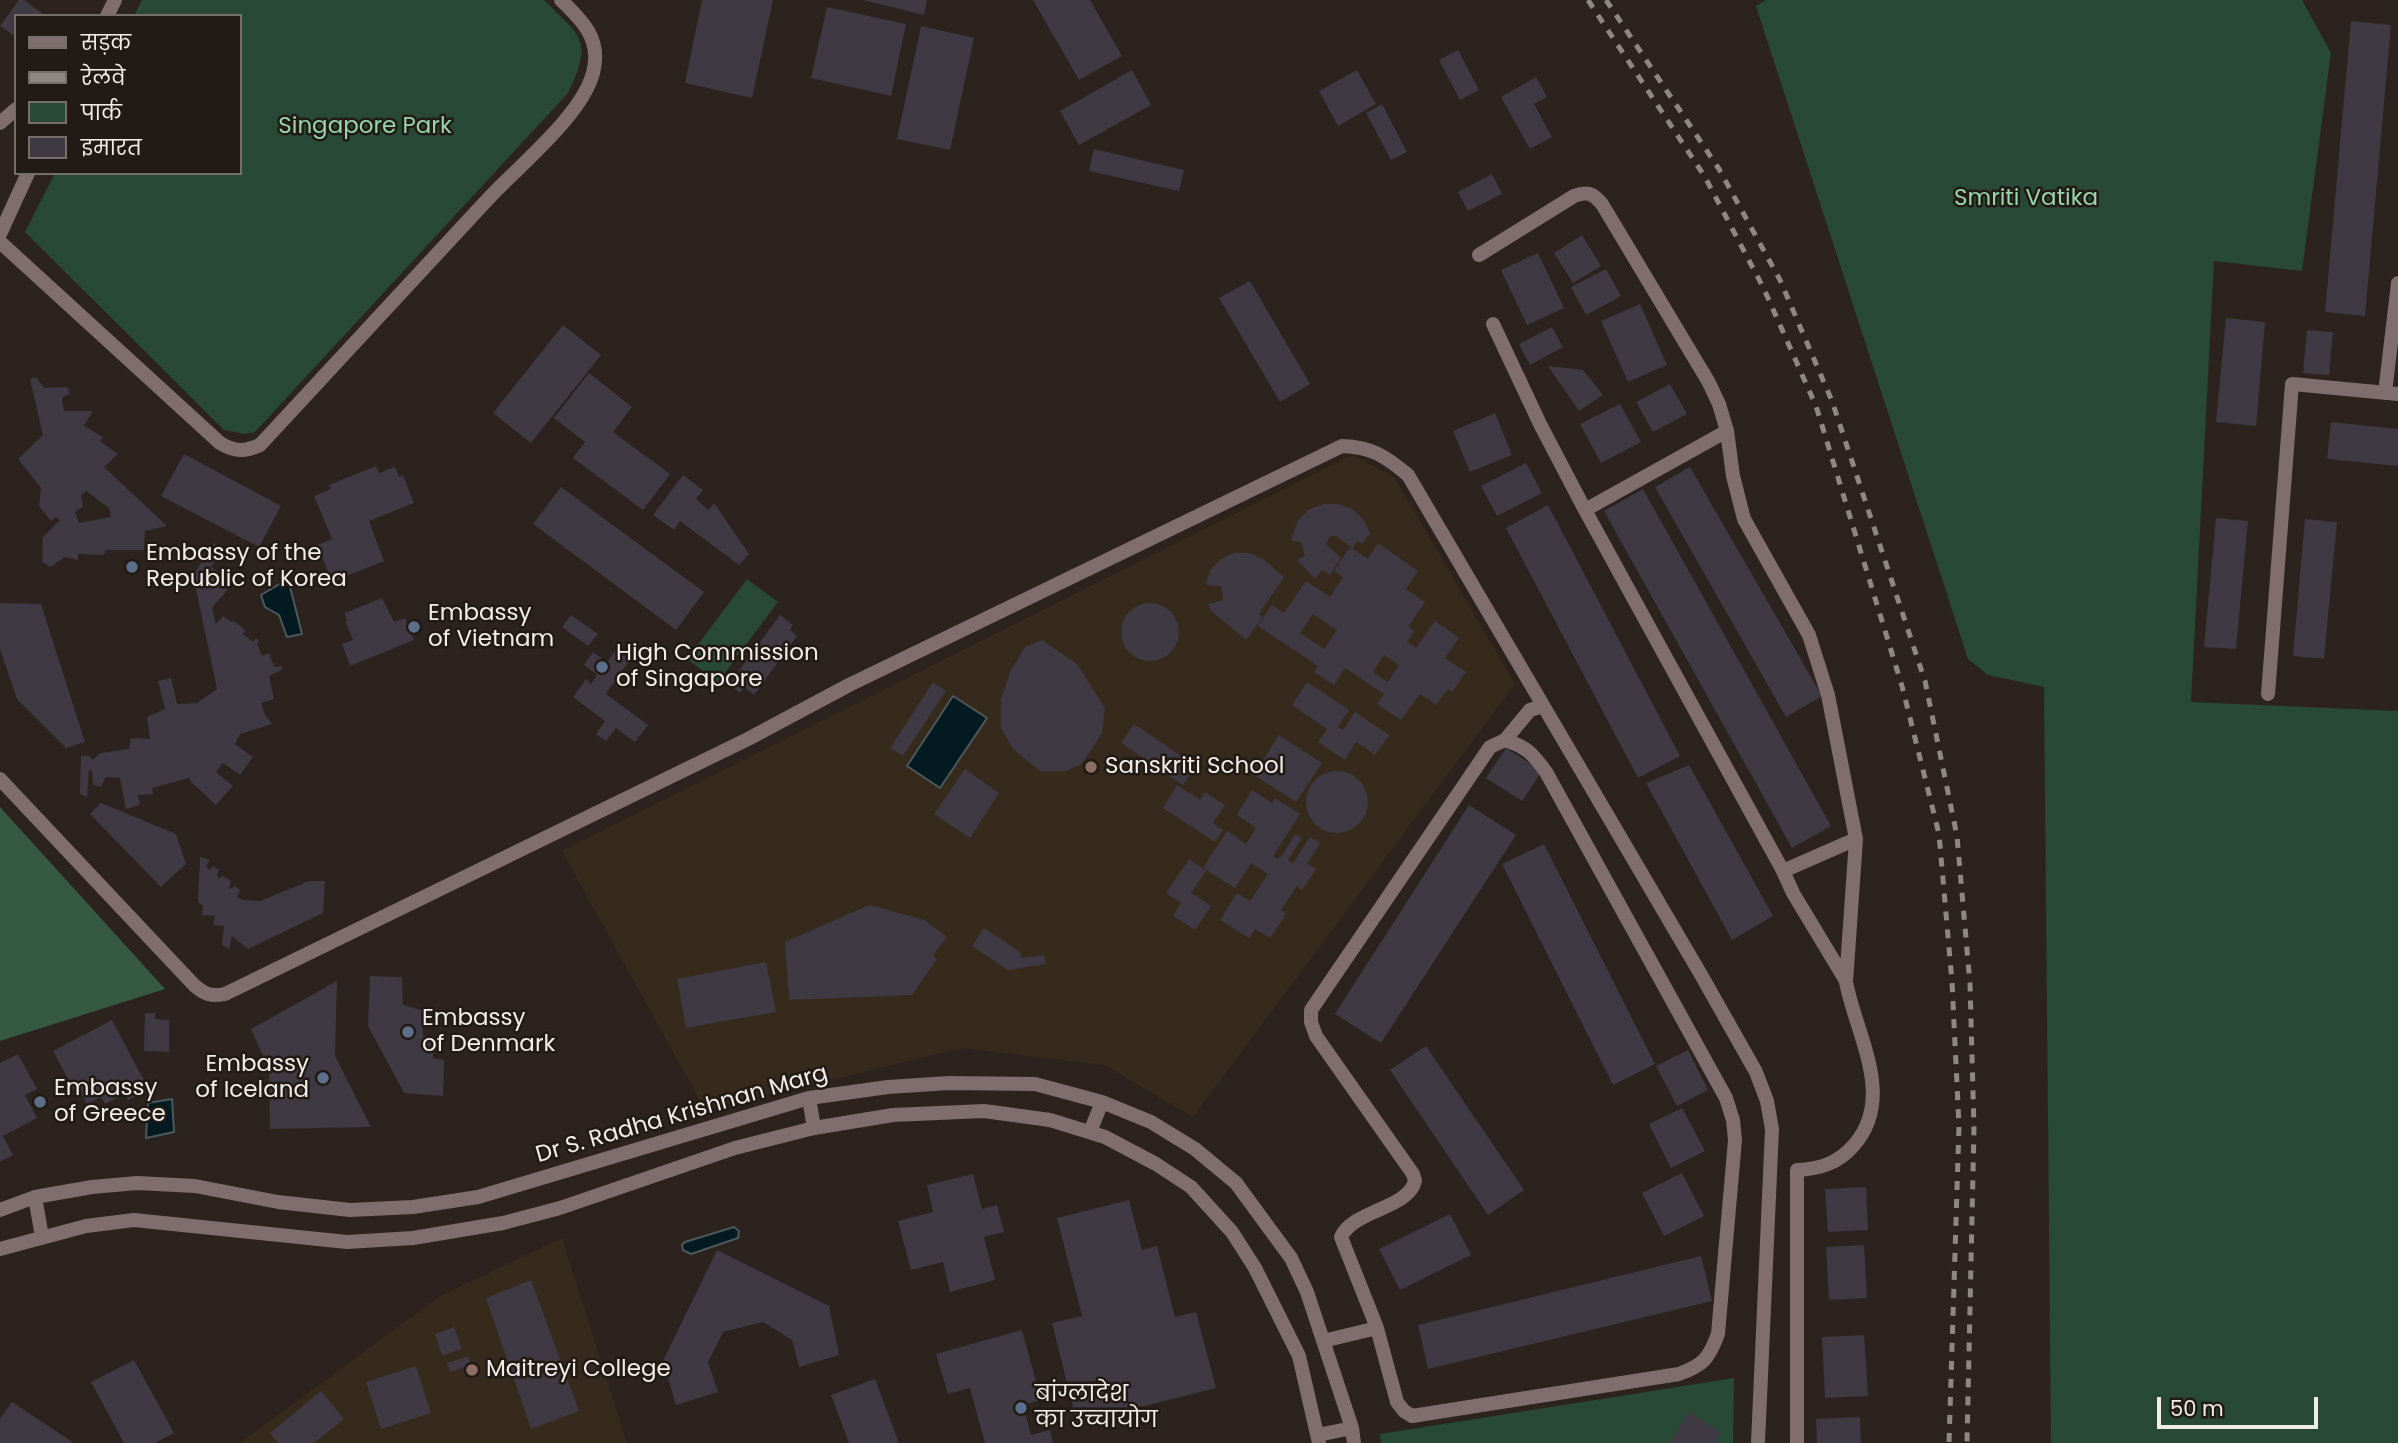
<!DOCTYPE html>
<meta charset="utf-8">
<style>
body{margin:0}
#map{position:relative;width:2398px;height:1443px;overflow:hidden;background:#2c231e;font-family:Poppins,"Noto Sans Devanagari",sans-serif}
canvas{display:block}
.legend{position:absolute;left:14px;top:14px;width:228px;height:161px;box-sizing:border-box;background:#221a15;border:2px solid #756e69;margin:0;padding:9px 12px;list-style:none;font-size:21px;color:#f2ece8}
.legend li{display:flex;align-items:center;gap:14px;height:35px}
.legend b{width:35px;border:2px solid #756e69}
.scale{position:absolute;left:2157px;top:1397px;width:161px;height:32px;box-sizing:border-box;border:4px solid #f2ece8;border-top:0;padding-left:9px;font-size:21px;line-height:24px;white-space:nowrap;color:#f2ece8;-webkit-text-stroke:5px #221a15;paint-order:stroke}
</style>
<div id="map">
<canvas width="2398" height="1443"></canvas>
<ul class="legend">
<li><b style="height:9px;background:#806d6d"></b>सड़क</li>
<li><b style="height:9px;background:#8e8782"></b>रेलवे</li>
<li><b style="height:19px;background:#284935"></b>पार्क</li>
<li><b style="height:19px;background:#3e3942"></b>इमारत</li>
</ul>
<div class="scale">50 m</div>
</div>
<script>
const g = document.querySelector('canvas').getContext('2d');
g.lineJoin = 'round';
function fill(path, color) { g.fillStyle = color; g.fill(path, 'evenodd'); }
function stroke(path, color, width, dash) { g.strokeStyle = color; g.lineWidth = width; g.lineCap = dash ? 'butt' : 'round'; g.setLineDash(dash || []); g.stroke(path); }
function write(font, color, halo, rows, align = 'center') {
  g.font = font + ' Poppins,"Noto Sans Devanagari",sans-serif'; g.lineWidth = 5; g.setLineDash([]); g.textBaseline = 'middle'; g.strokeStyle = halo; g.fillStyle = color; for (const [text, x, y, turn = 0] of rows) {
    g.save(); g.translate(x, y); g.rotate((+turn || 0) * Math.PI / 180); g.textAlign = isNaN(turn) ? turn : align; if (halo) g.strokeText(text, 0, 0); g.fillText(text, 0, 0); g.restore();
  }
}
fill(new Path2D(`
 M1352,455L1394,477L1515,684L1193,1117L1104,1065L963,1048L705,1110L562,851Z
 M562,1238L627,1443H240L440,1296Z`), '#362a1c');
fill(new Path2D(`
 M142,0H544C581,36 594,41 568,93L255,432L245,434L224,430L25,232L55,173H240V16H134Z
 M1766,0H2302L2331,53L2302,271L2214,261L2191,702L2398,711V1443H2051L2044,687L1988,675L1968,659L1756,6Z
 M747,579L778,602L718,682L687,659Z
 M1734,1378L1733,1443H1381L1380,1434Z`), '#284935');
fill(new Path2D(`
 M0,807L165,989L0,1041Z`), '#355943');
const water = new Path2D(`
 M288,579L302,634L287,637L279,615L265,607L261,595Z
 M953,696L987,718L940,788L907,766Z
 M172,1099L174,1132L146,1138L148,1103Z
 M734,1227L739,1231L738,1238L691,1254L683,1250L682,1245L685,1242Z`);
fill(water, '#031a21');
stroke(water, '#4b595d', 2);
fill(new Path2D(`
 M19,0H24L46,16H16V37L0,26Z
 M702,0H773L752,98L685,83Z
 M863,0H927L924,15Z
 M1033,0H1090L1122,56L1079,80Z
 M827,7L906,24L891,96L811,78Z
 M2351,21L2391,25L2365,316L2325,312Z
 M921,26L974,38L950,150L897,139Z
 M1458,50L1479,90L1460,100L1439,60Z
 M1132,70L1151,105L1079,145L1060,111Z
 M1357,70L1376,104L1338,126L1319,91Z
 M1536,77L1547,97L1534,104L1552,137L1530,149L1501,97Z
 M1382,104L1407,152L1391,160L1366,113Z
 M1094,149L1184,170L1179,191L1089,171Z
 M1492,174L1502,194L1468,211L1458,192Z
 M1582,235L1601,266L1573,283L1554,253Z
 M1538,253L1564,308L1527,325L1501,270Z
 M1606,269L1621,296L1586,315L1571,287Z
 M1250,281L1310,384L1280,402L1219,298Z
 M1640,304L1667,365L1628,382L1601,321Z
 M2226,318L2265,322L2256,426L2216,422Z
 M563,325L601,355L531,443L493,413Z
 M1552,327L1563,347L1530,365L1519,344Z
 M2307,330L2333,332L2329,375L2303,373Z
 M1548,366L1583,370L1603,395L1579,411Z
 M589,373L632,407L613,432L670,474L643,510L573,458L585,442L554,418Z
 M36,377L44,388L67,387L70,393L62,398L64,411H93L84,426L103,437L100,441L118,454L104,467L167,526L145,531L144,550H106L104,555L78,554V560L65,557L50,567L42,562L43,537L60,520L56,517L51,521L39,506L41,488L18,459L43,435L30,379ZM86,491L109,508L111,517L79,523L75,512L83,507L81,495Z
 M1670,384L1687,414L1653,432L1636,402Z
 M1620,404L1641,442L1601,463L1580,424Z
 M1495,413L1512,455L1470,472L1453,431Z
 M2331,422L2398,429V466L2327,459Z
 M184,454L281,506L259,547L161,496Z
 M1526,463L1542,493L1497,516L1481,486Z
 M376,466L379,473L395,467L399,477L403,475L414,503L369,521L384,561L332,582L317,545L332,539L314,496L331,489L329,485Z
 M1690,467L1822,696L1786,717L1655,487Z
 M683,475L703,490L696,499L708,510L714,503L749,554L739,565L680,521L674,530L653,515Z
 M561,487L704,592L676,630L533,524Z
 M1643,489L1831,826L1792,848L1604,511Z
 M1323,504H1338L1352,509L1363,519L1370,533L1362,544L1357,541L1353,548L1336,536H1330L1326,544L1341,558L1330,575L1322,570L1315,579L1297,560L1305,556L1301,542L1292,541V536L1298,521L1308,510Z
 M1548,505L1680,756L1638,778L1506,528Z
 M2216,518L2248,521L2236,649L2204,647Z
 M2305,519L2337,522L2324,659L2293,656Z
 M214,543L223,551L211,567L222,575L219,580L229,588L212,608L216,624L223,616L232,622L234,621L245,630L243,634L253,642L256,638L259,641L257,644L262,656L270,653V657L275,667L283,666L280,671L269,676L274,699L261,703L265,715L272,724L240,734L235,744L253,757L240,775L223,763L216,772L233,786L216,805L191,782L189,778L152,788L153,794L138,795L140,805L126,809L120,778L106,777L101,787L93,785L92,771L89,769L87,797L80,794L81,756H89L93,760L100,753L129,749L131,738L150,739L147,717L165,709L158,681L171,678L177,704L197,703L217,689L193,575Z
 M1378,543L1418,571L1406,589L1425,602L1408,627L1414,631L1407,642L1416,648L1435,621L1459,638L1445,658L1466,672L1452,692L1448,689L1436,705L1420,694L1401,720L1377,704L1384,694L1345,668L1334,685L1314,672L1318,666L1258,626L1272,605L1284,613L1306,581L1330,597L1343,577L1334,571L1350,547L1368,559ZM1313,614L1337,630L1324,649L1300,633ZM1384,655L1399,665L1388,682L1373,672Z
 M1234,553H1249L1263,559L1284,577L1259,614L1263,617L1246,640L1211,611L1208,604L1223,600L1221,586L1206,585L1210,570L1221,559Z
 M382,598L394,622L405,618L414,640L350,666L342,644L353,640L345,621L347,620L345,613Z
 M1121 632a29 29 0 1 1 58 0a29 29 0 1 1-58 0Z
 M0,603L41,604L85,742L66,748L17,699L0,649Z
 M571,615L598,634L588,646L562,627Z
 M780,615L793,625L790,630L797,636L754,695L744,687L740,693L729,684Z
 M1042,640L1077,664L1105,708L1102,733L1082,764L1066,771H1040L1013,749L1001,728V699L1011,670L1025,647Z
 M616,650L630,660L606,694L648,725L635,742L616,728L606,741L596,734L605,721L573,697L586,679L591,684L597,675L584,665L593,652L607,662Z
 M933,682L946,691L903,756L890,748Z
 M1307,682L1349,710L1338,727L1343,730L1355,712L1389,735L1375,755L1356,742L1345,760L1318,742L1327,729L1292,705Z
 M1134,724L1196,766L1183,785L1121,743Z
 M1279,735L1322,763L1296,802L1254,775Z
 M1506,748L1542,771L1522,801L1486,778Z
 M1689,765L1773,916L1732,940L1646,783Z
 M965,769L999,793L970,838L934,814Z
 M1306 802a31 31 0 1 1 62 0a31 31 0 1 1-62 0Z
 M1177,785L1200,800L1205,792L1225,805L1213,823L1223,830L1215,842L1163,808Z
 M1252,790L1272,803L1275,798L1300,814L1273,856L1277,859L1282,856L1295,834L1302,838L1288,860L1293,863L1310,837L1320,843L1307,864L1316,869L1302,890L1297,886L1281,910L1286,914L1270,938L1255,929L1249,938L1220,920L1237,893L1250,901L1268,874L1251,863L1235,888L1203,868L1227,831L1246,844L1256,828L1237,815Z
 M101,803L176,834L186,864L161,887L90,814Z
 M1469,805L1516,835L1381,1043L1335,1014Z
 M1544,844L1655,1064L1613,1085L1502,864Z
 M200,857L210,860L206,866L210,870L213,866L219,870L217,874L219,879L223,876L231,881L229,889L235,886L240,890L237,897L243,900L260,901L309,881H325L323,913L248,949L232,936L229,949L222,945L224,926L213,925L215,916L202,915L203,906L198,902Z
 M1189,859L1206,871L1191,893L1211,906L1195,930L1173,916L1181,903L1166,893Z
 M869,905L924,920L945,935L946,938L933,955L937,959L912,995L789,1000L785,942Z
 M984,928L1020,952L1021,958L1044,955L1046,964L1008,970L972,946Z
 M766,962L776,1012L686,1028L677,979Z
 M370,976L402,977L403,1005L422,1010L423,1036L433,1037V1058L444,1060L443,1096L404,1093L368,1026Z
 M337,981L335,1056L371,1127L270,1129L269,1069L251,1029Z
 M145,1013H155V1019L169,1020V1052L144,1051Z
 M112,1020L149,1090L128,1100L125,1094L105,1104L101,1097L87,1104L80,1092L76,1094L53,1051Z
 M1426,1046L1524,1190L1488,1215L1390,1070Z
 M1688,1050L1708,1090L1677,1106L1656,1066Z
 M18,1054L37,1089L25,1095L37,1118L3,1136L13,1155L0,1162V1063Z
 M1682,1108L1705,1151L1671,1168L1649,1124Z
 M1682,1173L1704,1216L1664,1236L1642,1193Z
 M973,1174L982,1209L997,1205L1004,1232L984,1237L995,1280L950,1292L943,1262L911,1270L898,1221L933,1212L927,1185Z
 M1866,1187L1868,1230L1828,1232L1825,1189Z
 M1129,1200L1142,1250L1157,1246L1175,1317L1196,1312L1216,1388L1077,1423L1052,1323L1082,1316L1057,1218Z
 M1450,1214L1471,1255L1400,1290L1379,1249Z
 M1864,1245L1867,1298L1829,1300L1826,1247Z
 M717,1250L829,1306L839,1355L799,1367L792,1340L763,1322L723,1332L708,1362L718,1392L676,1405L663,1361Z
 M1701,1256L1712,1301L1428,1369L1418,1325Z
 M531,1280L579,1411L531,1429L486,1298Z
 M454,1327L462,1349L442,1356L435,1334Z
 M1022,1330L1041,1400L1023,1405L1031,1435L1050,1430L1053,1443H985L970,1388L948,1394L936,1354Z
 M1864,1335L1868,1396L1825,1398L1822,1337Z
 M468,1356L471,1365L450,1372L447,1363Z
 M134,1360L174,1433L155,1443H124L91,1382Z
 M416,1366L431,1413L381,1429L366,1382Z
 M875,1379L899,1443H849L831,1395Z
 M321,1391L344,1419L314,1443H278L270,1433Z
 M12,1402L71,1441L72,1443H0V1419Z
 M1689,1412L1721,1433L1715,1443H1670Z
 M1860,1417L1861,1443H1817L1816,1419Z`), '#3e3942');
stroke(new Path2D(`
 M107,16L115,0
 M0,123L16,109
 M0,234L28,173
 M0,242L220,443C235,452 244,452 260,445C336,363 412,280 489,198C520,165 582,115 593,73C602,40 583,21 561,0
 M1479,255L1574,196C1587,191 1593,193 1602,204L1708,381L1719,404L1727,431L1733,476L1744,519L1809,635L1828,695L1856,839L1846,982C1856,1035 1896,1097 1854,1145C1839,1163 1820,1169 1797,1170V1443
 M1493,324L1540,424L1585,510
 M2385,393L2398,283
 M1727,431L1585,510L1783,871
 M2268,694L2292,384L2398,394
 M1505,740C1527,747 1533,754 1546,772L1726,1098L1733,1120L1735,1140L1718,1334C1709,1358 1704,1365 1679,1374L1412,1416L1404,1411L1397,1402L1377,1328L1341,1237C1353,1210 1408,1209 1415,1181L1413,1174L1316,1036L1311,1022V1010L1490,747Z
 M1505,740L1530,710L1543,706
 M0,779L194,985C204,994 211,997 225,994L748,739L849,685L1342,446C1372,447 1385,456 1408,475L1700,973L1756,1072L1767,1101L1772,1129L1758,1443
 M1846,981L1793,893L1783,871L1856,839
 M809,1098L814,1128
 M1090,1132L1102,1102
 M35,1197L42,1237
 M0,1210L35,1197L92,1187L137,1183L195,1186L278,1202L350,1210L413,1207L478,1197L809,1098L888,1087L949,1083L1035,1084L1102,1102L1151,1122L1195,1149L1236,1183L1291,1258L1307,1292L1352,1428L1354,1443
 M0,1249L86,1226L134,1220L347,1242L413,1238L503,1223L560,1208L735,1148L814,1128L893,1115L984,1111L1050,1120L1105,1137L1156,1164L1191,1187L1232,1232L1255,1268L1299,1356L1319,1443
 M1323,1341L1377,1328
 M1318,1435L1352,1428`), '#806d6d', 14);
stroke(new Path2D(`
 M1588,0L1705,177L1764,289L1816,406L1902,686L1939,834L1952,982L1959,1126L1949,1443
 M1606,0L1719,169L1780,280L1832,401L1925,681L1957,836L1970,984L1974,1128L1967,1443`), '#8e8782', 5, [9, 9]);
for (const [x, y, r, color] of [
 [132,567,7,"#5c6f8a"],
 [414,627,7,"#5c6f8a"],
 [602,667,7,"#5c6f8a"],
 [1091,767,7,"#8d6e63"],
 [408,1032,7,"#5c6f8a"],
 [323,1078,7,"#5c6f8a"],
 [40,1102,7,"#5c6f8a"],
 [472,1370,7,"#8d6e63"],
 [1021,1408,7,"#5c6f8a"]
]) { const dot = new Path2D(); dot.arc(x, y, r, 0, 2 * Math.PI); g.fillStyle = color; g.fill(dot); stroke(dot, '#221a15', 2.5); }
write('23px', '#95d4ac', '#221a15', [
 ["Singapore Park",365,127],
 ["Smriti Vatika",2026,199]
]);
write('23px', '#f2ece8', '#221a15', [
 ["Embassy of the",146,554],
 ["Republic of Korea",146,580],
 ["Embassy",428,614],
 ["of Vietnam",428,640],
 ["High Commission",616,654],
 ["of Singapore",616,680],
 ["Sanskriti School",1105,767],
 ["Embassy",422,1019],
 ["of Denmark",422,1045],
 ["Embassy",309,1065,"right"],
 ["of Iceland",309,1091,"right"],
 ["Embassy",54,1089],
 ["of Greece",54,1115],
 ["Maitreyi College",486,1370],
 ["बांग्लादेश",1035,1395],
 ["का उच्चायोग",1035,1421]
], 'left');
write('23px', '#f2ece8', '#221a15', [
 ["Dr S. Radha Krishnan Marg",682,1115,-16]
]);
</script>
